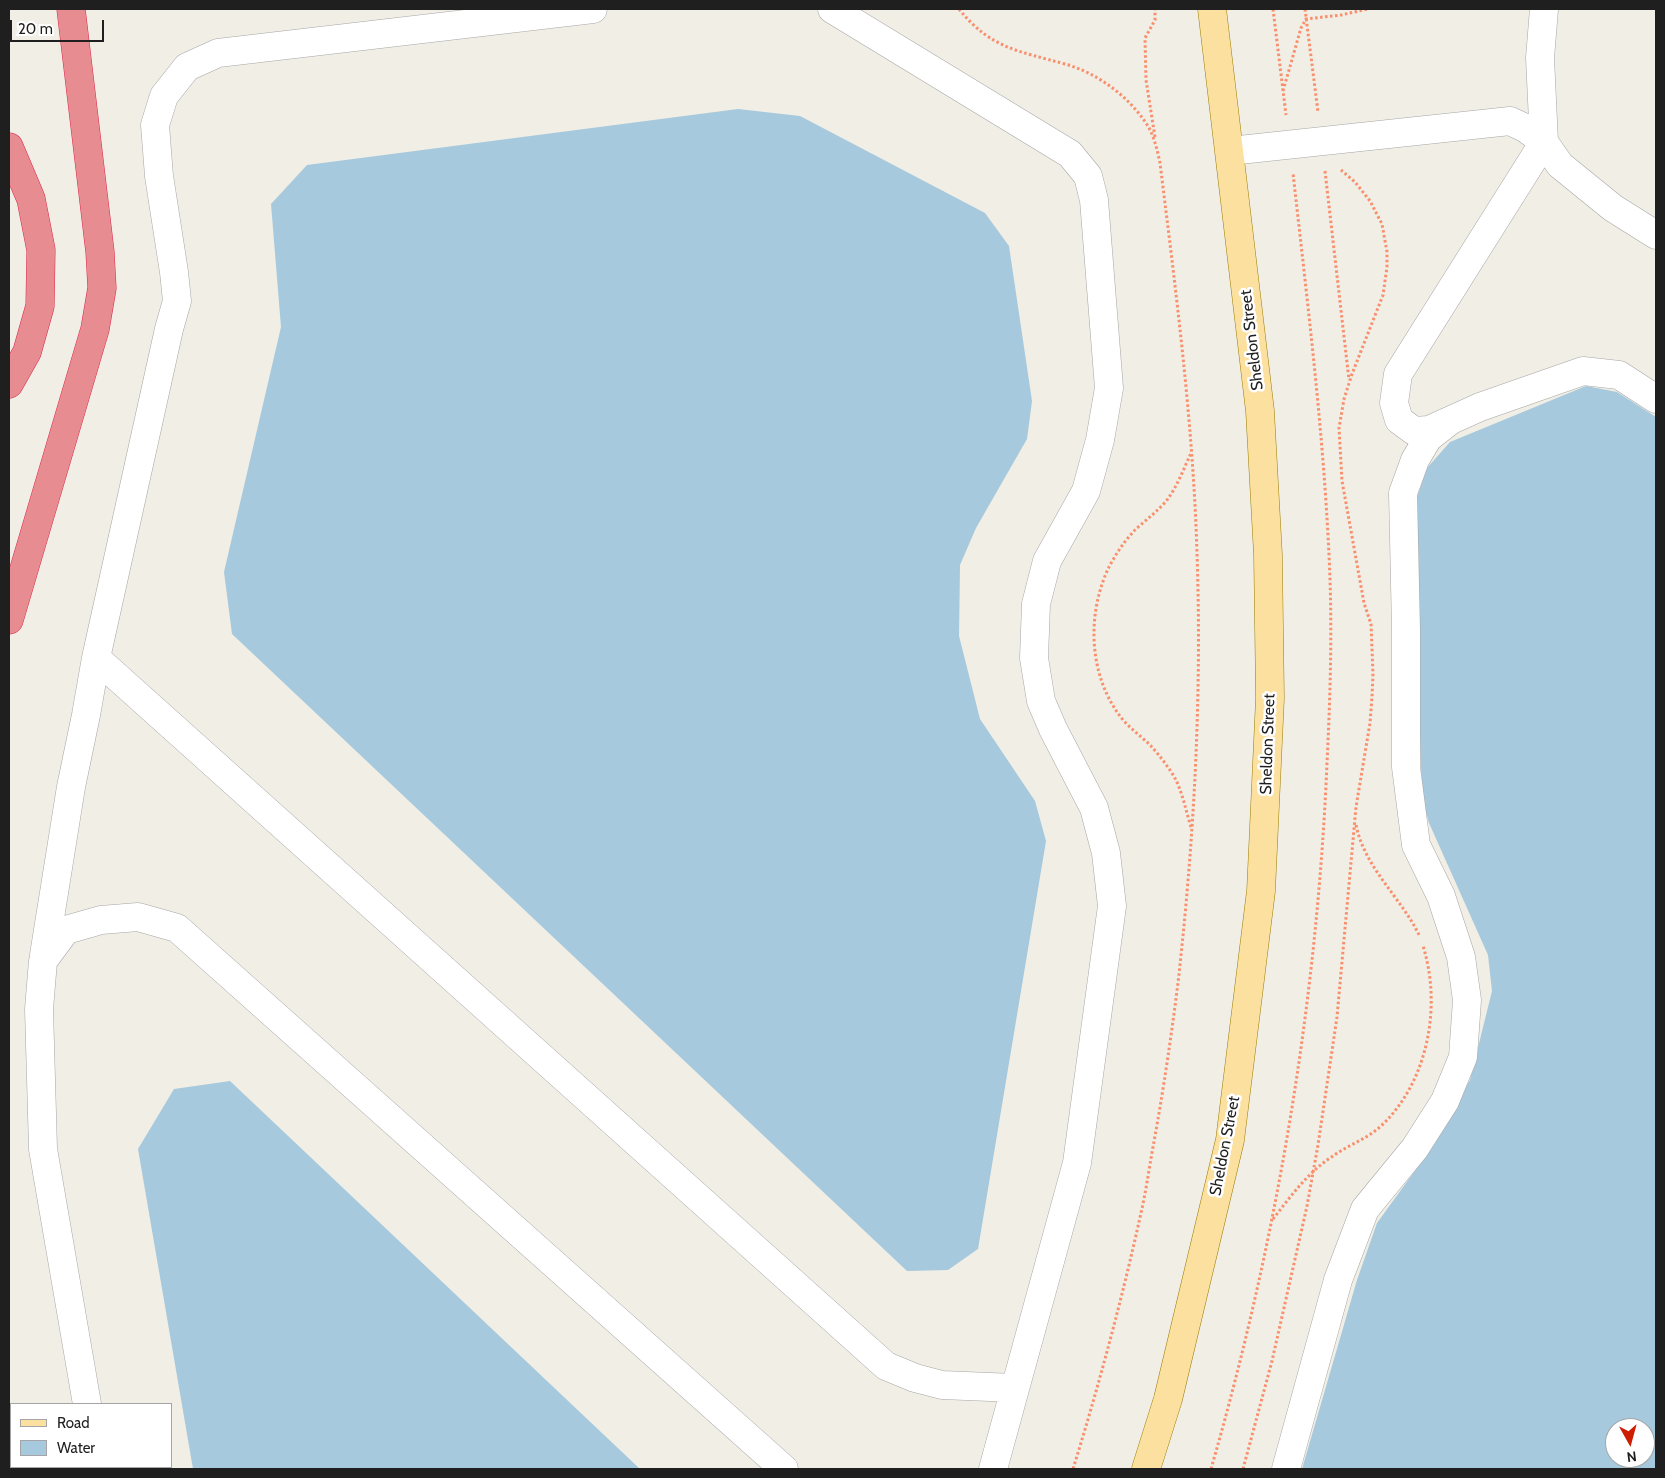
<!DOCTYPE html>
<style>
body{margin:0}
#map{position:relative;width:1665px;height:1478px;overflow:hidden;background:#f0eee5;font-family:Cabin,sans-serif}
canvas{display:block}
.frame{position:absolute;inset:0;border:10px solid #1f1f1f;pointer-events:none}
.legend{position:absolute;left:10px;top:1403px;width:162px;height:65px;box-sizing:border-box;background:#fff;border:1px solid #a5a5a5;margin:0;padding:6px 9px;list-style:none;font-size:15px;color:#1f1f1f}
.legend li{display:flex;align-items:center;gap:10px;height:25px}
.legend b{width:25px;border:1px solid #a5a5a5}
.north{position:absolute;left:1605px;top:1418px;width:50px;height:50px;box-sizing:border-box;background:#fff;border:1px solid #a5a5a5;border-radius:50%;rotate:173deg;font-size:14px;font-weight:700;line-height:20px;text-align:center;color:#1f1f1f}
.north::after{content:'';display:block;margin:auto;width:18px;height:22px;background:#ce1d01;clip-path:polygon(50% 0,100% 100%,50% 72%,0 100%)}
.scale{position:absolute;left:10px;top:20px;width:94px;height:22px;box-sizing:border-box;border:2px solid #1f1f1f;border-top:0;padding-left:6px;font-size:15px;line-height:18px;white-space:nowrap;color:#1f1f1f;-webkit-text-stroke:4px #fff;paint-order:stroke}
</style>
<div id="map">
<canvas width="1665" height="1478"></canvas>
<div class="frame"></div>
<ul class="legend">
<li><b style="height:6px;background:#fce09f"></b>Road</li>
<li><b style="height:14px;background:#a6c9dd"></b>Water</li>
</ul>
<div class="north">N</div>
<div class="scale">20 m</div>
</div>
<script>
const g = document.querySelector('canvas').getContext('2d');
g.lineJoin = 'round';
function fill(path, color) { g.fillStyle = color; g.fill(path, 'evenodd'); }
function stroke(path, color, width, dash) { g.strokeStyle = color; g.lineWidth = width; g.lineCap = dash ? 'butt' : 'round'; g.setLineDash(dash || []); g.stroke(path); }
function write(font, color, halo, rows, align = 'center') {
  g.font = font + ' Cabin,sans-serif'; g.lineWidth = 5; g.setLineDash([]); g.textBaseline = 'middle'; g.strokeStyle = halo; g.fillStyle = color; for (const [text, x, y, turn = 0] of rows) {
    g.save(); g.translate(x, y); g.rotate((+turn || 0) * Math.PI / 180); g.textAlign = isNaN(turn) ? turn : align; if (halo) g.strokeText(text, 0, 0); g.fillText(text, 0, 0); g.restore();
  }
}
fill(new Path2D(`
 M738,109L800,116L985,213L1009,246L1032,401L1027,439L976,528L960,565L959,636L980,719L1035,801L1046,841L978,1249L948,1270L907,1271L232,634L224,572L281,327L271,204L307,165Z
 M1586,386L1617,392L1656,417V1469H1302L1357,1280L1377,1223L1422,1161L1470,1080L1492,991L1488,955L1429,823L1422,798L1413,509L1427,468L1450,442ZM1615,1428H1645V1458H1615Z
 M230,1081L640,1469H193L138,1149L174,1089Z`), '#a6c9dd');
const minor = new Path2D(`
 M593,9L218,53L187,67L164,96L155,125L159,176L174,272L177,301L169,329L96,658L886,1366L915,1378L942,1385L1014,1388
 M832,9L1070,154L1088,176L1094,200L1109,388L1100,440L1086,491L1047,561L1036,604L1034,658L1041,701L1053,729L1094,808L1106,853L1112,906L1077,1163L993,1469
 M1544,9L1540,58L1544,142L1398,374L1394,403L1399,420L1414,431L1429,430L1480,407L1583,371L1619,375L1656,399
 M1230,151L1510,121L1525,128L1544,142L1560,165L1613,208L1656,235
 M44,955L71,787L86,715L96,658
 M87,1404L43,1149L39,1009L43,961L66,930L101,920L138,917L177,928L784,1469
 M98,1467V1469
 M1286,1469L1338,1280L1365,1209L1415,1148L1445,1101L1463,1057L1467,1000L1461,957L1441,896L1416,845L1406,767V629L1403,493L1415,460L1428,438L1451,420`);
const major = new Path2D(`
 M1146,1469L1168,1399L1230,1140L1261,891L1270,698L1268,555L1260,411L1212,9`);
const highway = new Path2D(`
 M9,147L31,199L41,250L40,306L27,352L9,384
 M9,620L95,329L102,288L100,252L71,9`);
stroke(minor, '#a6a6a6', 29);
stroke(major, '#9a7c00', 29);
stroke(highway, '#db264a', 29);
stroke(new Path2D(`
 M959,9C991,49 1019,51 1065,64C1097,73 1127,95 1146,123C1154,135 1157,149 1160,163C1176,292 1193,422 1197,553C1202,697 1194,840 1178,983C1171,1038 1163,1093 1153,1147C1149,1169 1146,1191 1141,1213C1122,1299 1099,1385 1073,1469
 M1273,9L1286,115
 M1305,9L1318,112
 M1283,91L1301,28L1306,19L1341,15L1368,9
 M1155,137L1146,80L1145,38L1155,20V9
 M1325,171L1349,380
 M1356,825C1365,869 1402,898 1420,937
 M1191,827C1186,811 1183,795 1176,780C1170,769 1160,756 1151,746C1142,737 1132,730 1123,720C1089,678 1086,617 1108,569C1115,555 1125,540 1136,529C1147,519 1158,511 1167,500C1177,487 1184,468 1191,453
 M1273,1219C1291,1196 1308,1172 1333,1156C1348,1145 1367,1139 1381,1126C1428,1082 1442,1006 1423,946
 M1211,1469C1277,1240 1317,1002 1327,763C1330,702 1332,641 1330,579C1325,443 1308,308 1293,173
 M1243,1469L1272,1361L1307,1206L1318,1145L1337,1017L1356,807L1370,723L1372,697L1373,674L1371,624L1364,603L1342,481L1339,428L1344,399L1352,374L1383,295L1387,267V252L1382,224L1370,201L1355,182L1341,170`), '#f98f6d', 3, [2.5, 2.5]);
stroke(minor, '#fff', 28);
stroke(major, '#fce09f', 28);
stroke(highway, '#e78d92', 28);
write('16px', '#1f1f1f', '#fff', [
 ["Sheldon Street",1252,340,-97],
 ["Sheldon Street",1268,744,-88],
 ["Sheldon Street",1225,1146,-79]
]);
</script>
